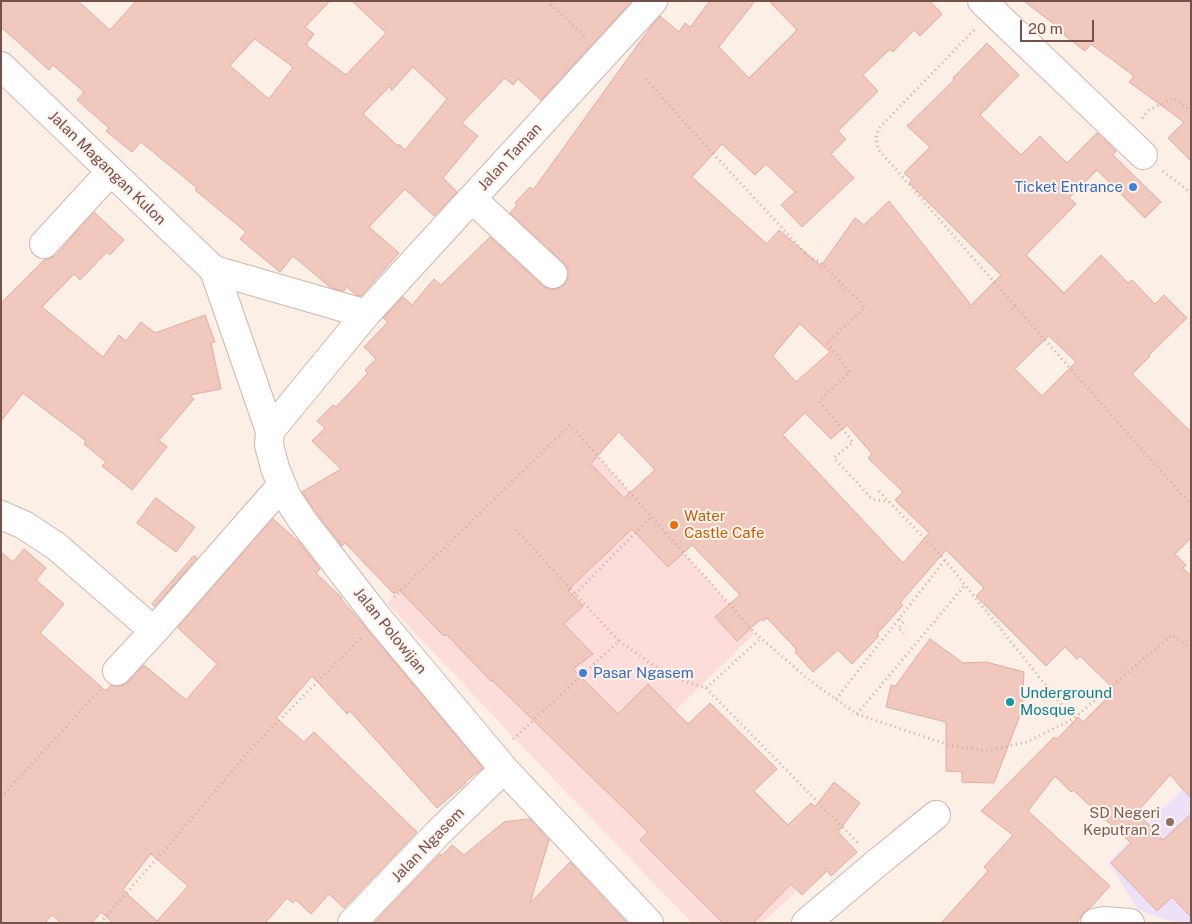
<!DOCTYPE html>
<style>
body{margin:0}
#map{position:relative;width:1192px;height:924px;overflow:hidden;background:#fcefe6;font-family:"Public Sans",sans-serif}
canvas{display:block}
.frame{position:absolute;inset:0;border:2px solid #74514b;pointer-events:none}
.scale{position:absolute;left:1020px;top:20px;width:74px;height:22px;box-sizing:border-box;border:2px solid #74514b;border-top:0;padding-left:6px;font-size:15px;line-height:18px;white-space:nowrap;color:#74514b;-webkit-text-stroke:4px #fef3ec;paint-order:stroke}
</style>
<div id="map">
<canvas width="1192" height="924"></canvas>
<div class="frame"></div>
<div class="scale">20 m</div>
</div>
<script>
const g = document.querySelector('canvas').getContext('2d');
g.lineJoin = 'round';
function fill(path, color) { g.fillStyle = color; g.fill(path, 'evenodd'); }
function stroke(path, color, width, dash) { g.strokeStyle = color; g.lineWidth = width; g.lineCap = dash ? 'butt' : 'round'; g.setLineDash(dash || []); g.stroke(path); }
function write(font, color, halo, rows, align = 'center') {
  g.font = font + ' "Public Sans",sans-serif'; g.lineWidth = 4; g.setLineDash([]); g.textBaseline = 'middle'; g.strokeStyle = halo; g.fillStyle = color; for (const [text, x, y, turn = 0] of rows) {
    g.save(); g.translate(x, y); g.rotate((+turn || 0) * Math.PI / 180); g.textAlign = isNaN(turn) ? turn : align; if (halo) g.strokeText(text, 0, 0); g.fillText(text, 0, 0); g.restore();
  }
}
fill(new Path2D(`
 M570,425L755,633L672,714L820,868L763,923H692L516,740L387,603Z`), '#fcddda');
fill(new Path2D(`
 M1191,781V923H1176L1138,910L1108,862Z`), '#ece2f8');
const building = new Path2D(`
 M1,1H78L110,30L136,1H330L305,27L314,34L306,45L346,75L386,33L352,1H632L541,100L518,79L513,85L505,78L462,123L478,136L443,178L457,192L434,216L405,189L369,227L399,253L361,296L356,295L347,287L344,291L331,288L293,256L280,272L240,239L246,232L195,190L197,188L141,142L132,152L106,131L109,128L77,100L84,92L53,65L49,70L1,27ZM255,39L293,67L269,99L230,66ZM413,67L447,99L405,150L399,144L398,146L363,114L389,87L392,90Z
 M710,1H755L719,47L749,78L797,30L769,1H930L942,14L920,36L914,30L893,52L890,49L863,75L878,91L838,131L846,139L831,154L854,178L802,227L781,205L795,192L766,164L755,175L722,144L692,177L767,244L779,230L821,266L855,218L864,225L889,201L971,305L1001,275L909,183L912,180L904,173L930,147L907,126L954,80L953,78L987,43L1019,75L980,115L1021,155L1040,136L1067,163L1097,133L1116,151L1113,155L1161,202L1145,218L1097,170L1069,198L1076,204L1026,255L1064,293L1101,255L1128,283L1132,280L1155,304L1164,295L1187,318L1149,355L1150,356L1132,374L1191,432V538L1175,554L1186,565L1183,568L1191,576V798L1170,775L1137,812L1163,840L1191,814V917L1172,897L1157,911L1111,863L1131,843L1073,790L1071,792L1055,776L1028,811L1110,886L1089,909L1084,912L1077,923H941L988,871L984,867L1013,835L981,811L1054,737L1057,739L1078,717L1083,722L1115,690L1080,656L1077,659L1065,647L1046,666L976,596L984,588L946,550L900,603L903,605L877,634L879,636L852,664L838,650L813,672L795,652L797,650L767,618L763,621L761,619L737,641L715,617L740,595L692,545L668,567L632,529L568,590L583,606L564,624L593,654L573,669L618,714L648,684L688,724L710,703L777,769L754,791L788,825L811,803L815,807L834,782L860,803L838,832L857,852L831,876L827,871L802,895L791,884L753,923H723L640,840L648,832L492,680L491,681L446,634L444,636L399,590L394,594L345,543L342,546L315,511L302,492L341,469L312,441L325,428L317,421L333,405L336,407L368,373L365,370L376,359L364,347L388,322L383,318L403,297L412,305L434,279L441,285L490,237L543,286L549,289H557L565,284L568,277V269L564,263L510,213L517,205L515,203L530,187L533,190L652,25L660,16L679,32L685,23L690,27ZM800,324L830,352L796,382L773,356ZM1049,336L1076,362L1042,396L1015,369ZM805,413L831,439L847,425L872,454L868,458L903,492L895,500L929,533L903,563L783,435ZM619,432L655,470L624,498L591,464Z
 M1024,1H1191V161L1168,138L1184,122L1129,82L1134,76L1091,44L1085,51L1064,35L1065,33Z
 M94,212L124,240L110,255L107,252L80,280L74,274L42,307L103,357L119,335L126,341L141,322L155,333L205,315L215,342L211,343L221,389L190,395L194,399L159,440L167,447L132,490L102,466L106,462L84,444L86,441L23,393L1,421V303L45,259H49L56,255Z
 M156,498L195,527L176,552L137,523Z
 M273,519L299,542L320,569L316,573L342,598L341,599L357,617L483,768L465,782L466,783L437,808L350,711L347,714L312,676L276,718L304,742L314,732L417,832L344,908L329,894L311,914L296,900L293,903L287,898L265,923H113L101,912L92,923H61L52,915L45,923H1V552L13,562L24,549L46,568L36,580L64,604L40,633L106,691L111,685L114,686H121L128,682L144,665L186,700L217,664L178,628ZM151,854L188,886L157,921L123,890Z
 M194,556L197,558L155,607L152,604Z
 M930,639L963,663L986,662L1024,672L1022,710L994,783L962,782V772L946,771V722L886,707L891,685L895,686Z
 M530,819L549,840L530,903L570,862L627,923H374L440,854L441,856L452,845L464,855L504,822Z`);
fill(building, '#f0c8be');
stroke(building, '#e2ab9f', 1);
const minor = new Path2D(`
 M982,1L1143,155
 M1,66L214,270
 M470,200L483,209L553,274
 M44,244L111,171
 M270,431L214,270L366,314
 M1,515L24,525L56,546L154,631
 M117,671L154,631L282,485
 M352,923L436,835L504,769
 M649,923L504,769L378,618L302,520L287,497L275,468L269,445L270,431L366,314L653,1
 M806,923L877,863L936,815
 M1095,923L1104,921L1130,923`);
stroke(minor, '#cfb7af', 30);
stroke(new Path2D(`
 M547,1L585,36
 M974,30L879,128L876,137L878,149L1015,306L1011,310
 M646,79L694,133L810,258L819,261L865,307L827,343L850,372L819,401L853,442L834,458L872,499L889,502
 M1142,118L1149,110L1173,98L1191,111
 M1163,171L1191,193
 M1015,306L1191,505
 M879,491L945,560L1073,719
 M575,594L652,516
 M394,597L570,425L755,633L809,680L857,714L949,745L986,751L1027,742L1073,719L1172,635L1191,648
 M899,619L903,622L898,628L904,633
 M619,641L653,665L676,678L706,688L761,638
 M706,688L859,844
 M836,699L945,560
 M857,714L965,585
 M513,739L619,641L516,530
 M1,797L101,689
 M100,923L169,845L250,750L361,638`), '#d5aaa1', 3, [1, 4]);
stroke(minor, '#fff', 28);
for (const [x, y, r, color] of [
 [1133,187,5,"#3f7fe0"],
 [674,525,5,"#e8710a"],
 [583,673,5,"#3f7fe0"],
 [1010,702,5,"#0f9aa8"],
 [1170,822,5,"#8d6e63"]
]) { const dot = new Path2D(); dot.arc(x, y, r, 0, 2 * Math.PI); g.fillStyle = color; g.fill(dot); stroke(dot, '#fef3ec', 2); }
write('15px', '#74514b', '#fef3ec', [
 ["Jalan Taman",510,157,-47],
 ["Jalan Magangan Kulon",107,168,44],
 ["Jalan Polowijan",390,631,51],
 ["Jalan Ngasem",428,845,-46]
]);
write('15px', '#366cbe', '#fef3ec', [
 ["Ticket Entrance",1123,187],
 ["Pasar Ngasem",593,673,"left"]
], 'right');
write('15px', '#c56008', '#fef3ec', [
 ["Water",684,516],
 ["Castle Cafe",684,533]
], 'left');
write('15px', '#0d838f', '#fef3ec', [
 ["Underground",1020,693],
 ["Mosque",1020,710]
], 'left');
write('15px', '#785e54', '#fef3ec', [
 ["SD Negeri",1160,813],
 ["Keputran 2",1160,830]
], 'right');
</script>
